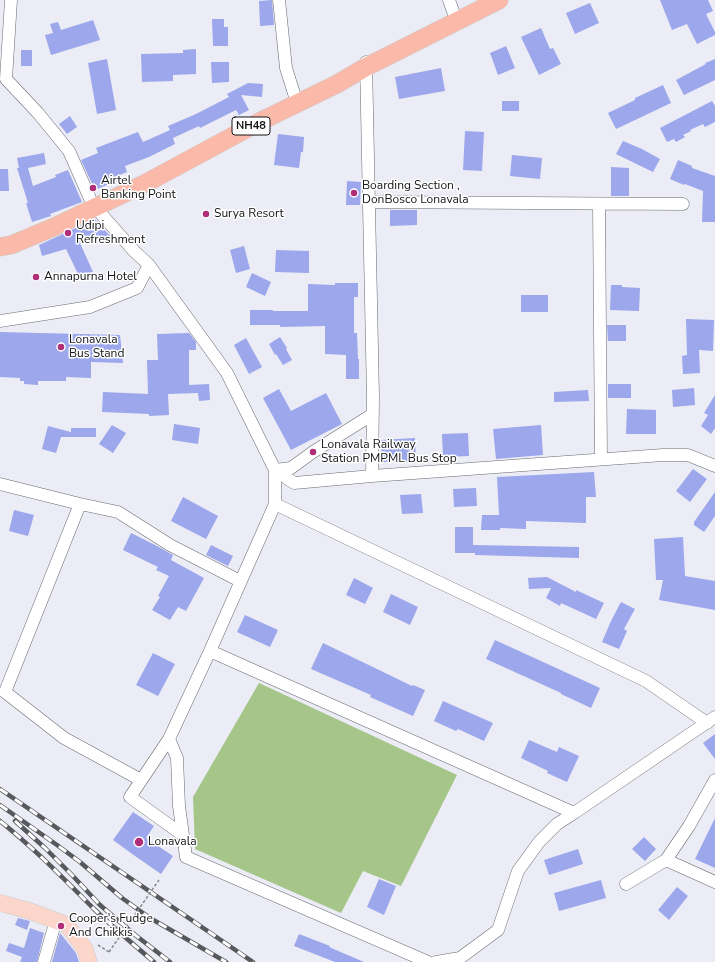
<!DOCTYPE html>
<style>
body{margin:0}
canvas{display:block;background:#ebecf5}
</style>
<canvas width="715" height="962"></canvas>
<script>
const g = document.querySelector('canvas').getContext('2d');
g.lineJoin = 'round';
function fill(path, color) { g.fillStyle = color; g.fill(path, 'evenodd'); }
function stroke(path, color, width, dash) { g.strokeStyle = color; g.lineWidth = width; g.lineCap = dash ? 'butt' : 'round'; g.setLineDash(dash || []); g.stroke(path); }
function write(font, color, halo, rows, align = 'center') {
  g.font = font + ' "Nunito Sans",sans-serif'; g.lineWidth = 3; g.setLineDash([]); g.textBaseline = 'middle'; g.strokeStyle = halo; g.fillStyle = color; for (const [text, x, y, turn = 0] of rows) {
    g.save(); g.translate(x, y); g.rotate((+turn || 0) * Math.PI / 180); g.textAlign = isNaN(turn) ? turn : align; if (halo) g.strokeText(text, 0, 0); g.fillText(text, 0, 0); g.restore();
  }
}
fill(new Path2D(`
 M259,683L457,775L401,886L363,871L341,913L195,849L193,797Z`), '#a5c688');
fill(new Path2D(`
 M272,0L274,25L260,26L259,1Z
 M660,0H708L713,11L706,14L715,32V35L697,44L687,24L672,30Z
 M590,3L599,23L575,34L566,13Z
 M212,19H224V27H228V46H213Z
 M93,20L100,40L51,55L45,35L53,33L50,24L58,22L61,30Z
 M541,28L550,49L553,48L561,64L539,75L521,37Z
 M506,46L515,68L498,75L490,53Z
 M196,49V74L173,75V81L142,82L141,54L183,53V50Z
 M21,50H32V66H21Z
 M107,59L116,110L97,114L88,63Z
 M715,59V80L684,95L676,80L706,64L705,63Z
 M211,62H229V82L212,83Z
 M441,68L445,91L399,99L395,77Z
 M248,83L263,84L262,97L241,95L249,110L239,115L236,110L200,128L199,126L173,138L175,144L149,157L125,166L127,172L105,181L107,185L95,190L81,160L98,153L96,148L138,132L143,142L170,130L168,126L196,114L229,97L227,94Z
 M663,85L671,103L616,129L608,113L635,100V98Z
 M502,101H519V111H502Z
 M712,101L715,106V122L705,127L703,124L690,130L691,131L683,135L685,137L676,142L674,139L667,142L660,128Z
 M70,116L77,127L67,134L59,124Z
 M465,131L484,132L482,171L463,170Z
 M278,134L304,137L303,152H301L299,168L274,165Z
 M623,141L642,149L660,159L653,172L616,154Z
 M44,153L46,164L28,168L33,186L56,177L55,175L68,170L82,202L50,214L51,216L32,222L26,203H28L17,168H19L17,158Z
 M512,155L542,158L540,179L510,176Z
 M678,160L692,166V168L715,176V222H702L703,191L685,184L684,185L670,179Z
 M611,167L629,168V196H611Z
 M0,169H8L9,191H0Z
 M347,181L361,182L360,205H346Z
 M390,210H417V225L390,226Z
 M95,219L111,237L100,244L94,235L81,241V242L80,243L93,272L80,278L66,249L42,256L39,245Z
 M244,246L250,269L236,273L230,250Z
 M276,250L309,251V273L275,272Z
 M252,273L271,282L265,296L246,287Z
 M335,283H358V297H354V333H357L358,359H359V379H346V355L325,354V326L280,327V325H250V310H273V311H308V284L335,285Z
 M611,285H622V287L640,288L639,311L610,310Z
 M521,295H548V312H521Z
 M686,319L714,320L713,351L699,350L700,373L683,374L682,356L687,355Z
 M607,325H626V341H608Z
 M0,332L120,335L123,363L91,362V378L66,377V381H38V385L24,384V381H20V378L0,377Z
 M189,333L196,342V350H189V385L209,384L210,400L199,401L198,393L168,394L169,415L149,416V414L102,412L103,392L148,394L147,360H158L157,334Z
 M280,337L287,348L286,349L292,360L283,365L276,354L275,355L269,344Z
 M246,338L262,367L249,374L234,345Z
 M608,384H631V398H608Z
 M694,388L695,405L673,407L672,390Z
 M279,389L291,411L326,393L342,424L291,450L263,398Z
 M588,390L589,401L554,402V392Z
 M715,395V428L711,434L701,426L708,415L704,413Z
 M627,409L656,410V434H626Z
 M174,424L200,428L198,444L172,440Z
 M112,425L126,433L113,453L99,444Z
 M541,425L543,455L496,459L493,429Z
 M48,426L71,432V428H96V437H61L56,453L42,449Z
 M468,433L469,456L443,457L442,434Z
 M415,438L416,461L382,462L381,440Z
 M693,469L707,479L690,502L676,491Z
 M594,472L596,497H586V523L526,521V529L500,528V530H481L482,515H499L497,477Z
 M476,488L477,506L454,507L453,489Z
 M715,492V516L704,532L694,525V522Z
 M421,494L423,513L402,514L400,495Z
 M183,497L218,516L206,539L171,521Z
 M14,510L34,515L28,536L9,531Z
 M455,527H473V545L579,547V558L475,555V553H455Z
 M131,533L157,546L173,555L171,560L204,578L186,611L178,607L170,620L152,610L160,597L158,596L169,576L156,570L158,567L123,550Z
 M683,537L685,576L715,581V610L659,600L663,580H656L654,539Z
 M211,545L233,556L228,566L206,555Z
 M547,577L576,592V590L604,603L596,619L561,603L560,606L546,598L551,588L529,589L528,578Z
 M354,578L373,588L365,604L346,595Z
 M391,594L418,607L410,625L383,612Z
 M621,602L635,609L624,629L627,631L619,649L602,642L611,621Z
 M245,615L278,630L270,647L237,632Z
 M495,640L600,688L591,708L561,694V693L486,659Z
 M323,643L377,669L412,686L413,685L425,690L413,716L370,697L371,695L311,669Z
 M153,653L175,664L158,696L136,685Z
 M443,701L493,723L484,741L458,729L456,731L434,721Z
 M715,734V759L703,743Z
 M529,740L557,752L559,747L579,756L567,782L547,773L548,771L521,758Z
 M133,812L154,826L146,838L173,856L161,874L135,856L113,840Z
 M715,818V868L695,859Z
 M644,837L656,849L645,861L632,849Z
 M578,849L583,864L549,875L544,860Z
 M379,879L396,886L384,915L367,907Z
 M601,880L606,898L559,911L554,893Z
 M677,887L688,896L669,920L658,910Z
 M18,918L30,921L27,930L15,925Z
 M30,928L44,933L37,962H20L22,957L6,951L9,943L24,948Z
 M60,933L76,953L79,962H52Z
 M299,934L330,946L329,947L364,962H335L294,946Z`), '#9ca7ec');
const minor = new Path2D(`
 M11,0L6,79L38,113L69,151L92,203L95,207L133,250L149,265L227,373L275,470V504L210,651L169,739L177,758L179,806L186,857L428,962
 M279,0L286,68L297,103
 M449,0L454,14
 M366,62L373,397L372,476
 M369,202L683,204
 M599,204L601,459
 M0,321L90,307L137,288L149,265
 M275,470L294,483L372,476L663,455H688L715,466
 M275,470L291,468L313,452L373,414
 M0,484L80,504L118,512L170,545L240,581
 M80,504L5,692L64,738L141,780
 M275,504L646,681L707,723
 M210,651L574,813
 M169,739L130,797L183,835
 M666,860L715,882
 M626,884L666,860L689,826L715,780
 M44,962L56,920
 M436,962L460,958L498,930L518,871L539,842L557,824L574,813L715,717`);
const major = new Path2D(`
 M0,903L30,911L67,925L85,949L89,962`);
const highway = new Path2D(`
 M0,247L11,245L54,227L146,183L261,121L337,84L366,67L499,0`);
stroke(minor, '#696a71', 13);
stroke(major, '#cbcbcc', 17);
stroke(highway, '#cbcbcc', 19);
stroke(new Path2D(`
 M98,945L109,952`), '#85868c', 1.5, [3, 2]);
stroke(minor, '#fff', 12);
stroke(major, '#fcd5cb', 16);
stroke(highway, '#fab9a9', 18);
const rail = new Path2D(`
 M0,789L253,962
 M0,805L57,845L80,862L122,898L150,918L226,962
 M0,821C34,848 64,879 94,909C114,928 134,945 154,962
 M15,821L45,848L72,875L100,905L134,934L170,962`);
stroke(rail, '#58595d', 4.5);
stroke(rail, '#fff', 3, [9]);
stroke(new Path2D(`
 M109,952L159,880`), '#85868c', 1.5, [3, 2]);
for (const [x, y, r, color] of [
 [93,188,4,"#b12e78"],
 [354,193,4,"#b12e78"],
 [206,214,4,"#b12e78"],
 [68,233,4,"#b12e78"],
 [36,277,4,"#b12e78"],
 [61,347,4,"#b12e78"],
 [313,452,4,"#b12e78"],
 [139,842,5,"#b12e78"],
 [61,926,4,"#b12e78"]
]) { const dot = new Path2D(); dot.arc(x, y, r, 0, 2 * Math.PI); g.fillStyle = color; g.fill(dot); stroke(dot, '#fff', 1.5); }
for (const [x, y, w] of [
 [251,126,38]
]) { const box = new Path2D(); box.roundRect(x - w / 2, y - 9, w, 18, 3); g.fillStyle = '#fff'; g.fill(box); stroke(box, '#131416', 1); }
write('bold 11px', '#131416', null, [
 ["NH48",251,126]
]);
write('12px', '#131416', '#fff', [
 ["Airtel",101,181],
 ["Banking Point",101,195],
 ["Boarding Section ,",362,186],
 ["DonBosco Lonavala",362,200],
 ["Surya Resort",214,214],
 ["Udipi",76,226],
 ["Refreshment",76,240],
 ["Annapurna Hotel",44,277],
 ["Lonavala",69,340],
 ["Bus Stand",69,354],
 ["Lonavala Railway",321,445],
 ["Station PMPML Bus Stop",321,459],
 ["Lonavala",148,842],
 ["Cooper's Fudge",69,919],
 ["And Chikkis",69,933]
], 'left');
</script>
